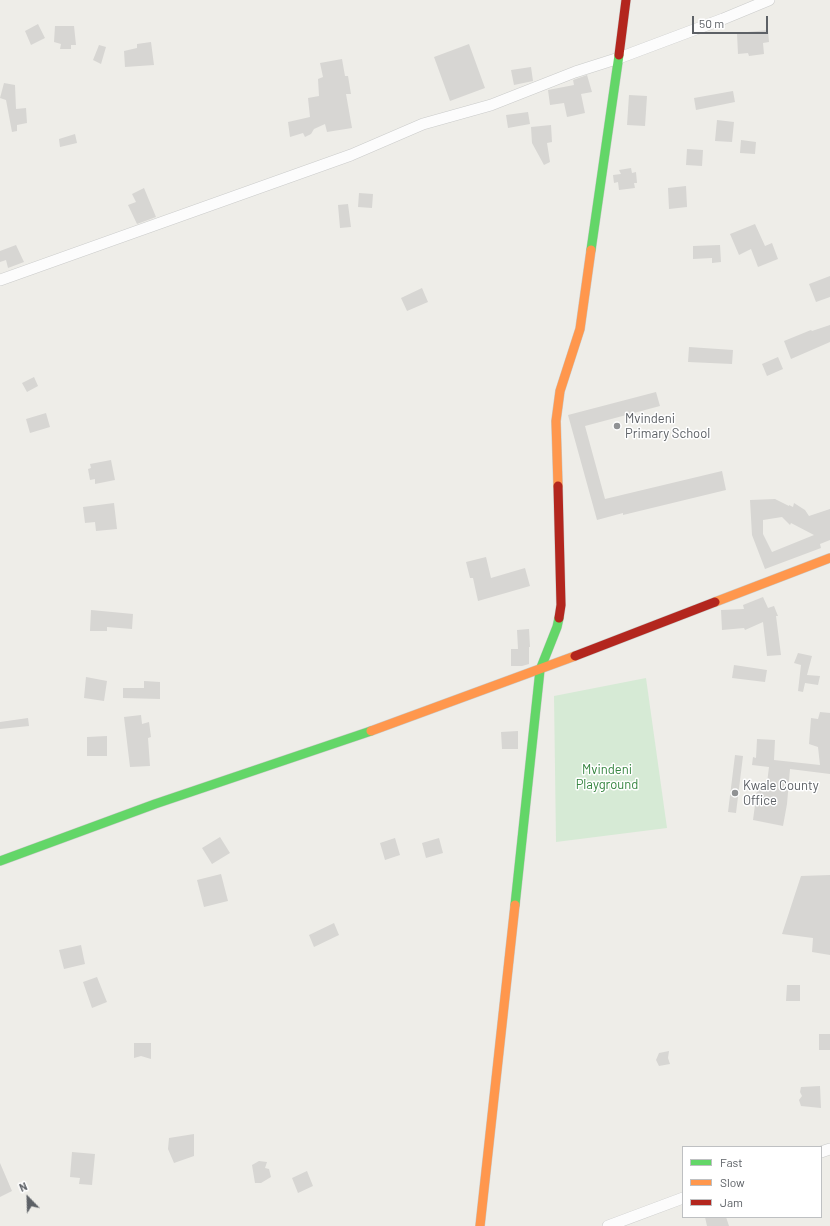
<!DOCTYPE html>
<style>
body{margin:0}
#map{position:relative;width:830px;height:1226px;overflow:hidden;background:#eeede8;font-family:Barlow,sans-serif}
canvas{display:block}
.legend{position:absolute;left:682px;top:1146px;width:140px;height:72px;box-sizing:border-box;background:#fff;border:1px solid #bec0c2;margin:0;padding:5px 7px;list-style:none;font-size:12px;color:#5d6166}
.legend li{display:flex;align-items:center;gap:8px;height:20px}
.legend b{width:20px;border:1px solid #bec0c2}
.north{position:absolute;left:8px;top:1178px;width:40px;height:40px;-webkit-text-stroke:3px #fff;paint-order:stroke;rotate:337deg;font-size:11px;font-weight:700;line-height:16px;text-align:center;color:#5d6166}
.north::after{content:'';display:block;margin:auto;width:14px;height:18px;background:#5d6166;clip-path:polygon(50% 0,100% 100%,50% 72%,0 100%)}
.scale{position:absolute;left:692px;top:16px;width:76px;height:18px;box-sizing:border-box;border:2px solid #5d6166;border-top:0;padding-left:5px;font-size:12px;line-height:14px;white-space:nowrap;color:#5d6166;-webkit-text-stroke:3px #fff;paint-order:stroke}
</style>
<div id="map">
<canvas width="830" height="1226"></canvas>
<ul class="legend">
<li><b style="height:5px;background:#63d668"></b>Fast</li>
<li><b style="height:5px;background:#ff974d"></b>Slow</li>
<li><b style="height:5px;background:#b3261e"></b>Jam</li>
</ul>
<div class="north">N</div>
<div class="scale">50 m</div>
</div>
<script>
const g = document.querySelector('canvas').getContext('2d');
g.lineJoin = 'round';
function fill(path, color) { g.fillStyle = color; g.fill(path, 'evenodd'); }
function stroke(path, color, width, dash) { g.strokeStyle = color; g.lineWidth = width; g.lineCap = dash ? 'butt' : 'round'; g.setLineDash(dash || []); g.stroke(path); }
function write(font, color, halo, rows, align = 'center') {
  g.font = font + ' Barlow,sans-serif'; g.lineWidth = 3; g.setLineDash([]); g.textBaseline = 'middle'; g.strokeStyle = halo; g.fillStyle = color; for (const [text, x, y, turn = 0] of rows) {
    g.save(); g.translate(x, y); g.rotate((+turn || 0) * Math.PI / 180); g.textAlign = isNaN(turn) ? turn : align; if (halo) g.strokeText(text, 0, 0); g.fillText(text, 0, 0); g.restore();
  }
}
fill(new Path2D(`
 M646,678L667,828L556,842L554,696Z`), '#d6ead5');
fill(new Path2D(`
 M38,24L45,38L31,45L25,31Z
 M55,26H74L76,45H71V49H60L61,44L54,42Z
 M768,30L769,42L763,43L764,54L749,56L748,53L738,54L737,33Z
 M151,42L154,65L125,67L124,51L137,48V44Z
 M469,44L485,88L450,101L434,57Z
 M99,45L106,47L101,64L93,60Z
 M342,59L345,76H348L351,94H346L352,128L327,132L325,124L314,129L311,134L305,137L303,133L290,137L288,122L310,117L308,98L319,96L318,79L323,77L320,63Z
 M531,67L533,81L514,85L511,70Z
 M587,75L592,92L581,94L585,113L567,117L564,103L550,105L548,90L574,85L573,80Z
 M4,83L15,85L16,109L26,108L27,123L17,125V131L12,132L6,100L0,98Z
 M733,91L735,102L696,110L694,98Z
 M629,95L647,96L645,126L627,125Z
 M528,112L530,124L508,128L506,115Z
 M717,120L734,122L732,142L715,141Z
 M551,125L552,142L547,143L550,162L544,165L532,143L531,127Z
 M75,134L77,143L60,147L59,139Z
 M741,140L756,142L755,154L740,153Z
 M687,149L703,150L702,166L686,165Z
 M631,168L632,173L636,172L637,183H634L635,188L619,190L618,182L614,183L613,175L621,174L619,170Z
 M686,186L687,207L669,209L668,188Z
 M144,188L156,217L137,224L128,205L136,202L132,194Z
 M359,193L373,194L372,208L358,207Z
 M348,204L351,227L340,228L338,205Z
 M755,224L765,246L772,243L778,259L758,267L751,249L739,255L730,234Z
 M16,245L24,262L8,268L6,260L0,262V251Z
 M720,245L721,262L712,263V258L693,259V246Z
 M830,276V297L816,302L809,284Z
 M422,288L428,302L407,311L401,298Z
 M830,325V342L791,359L784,341L811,330L812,331Z
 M689,347L733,350L732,364L688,362Z
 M778,357L783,369L767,376L762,364Z
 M34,377L38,386L27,392L22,383Z
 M656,392L660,406L585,426L605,499L722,471L726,490L623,515V513L597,520L568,415Z
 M46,413L50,427L30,433L26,419Z
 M111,460L115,480L95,484V479L90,480L88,469L91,468L90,464Z
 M775,499L789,506V505L793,507L794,503L805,510L809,516L830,509V540L820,544L821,548L765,569L752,535L750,500ZM782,517L790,525L791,523L814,535L772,552L763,534V520Z
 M114,503L117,529L96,531L95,522L85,523L83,507Z
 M486,557L491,578L525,568L530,586L478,601L473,578H470L466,562Z
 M763,597L768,608L774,606L778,616H776L781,655L767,656L763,622L745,630L744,628L722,630L721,610L744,609L743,605Z
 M91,610L133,614L132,629L107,627V631H90Z
 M529,629L530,647H529V664L522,666H511V649H518L517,630Z
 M798,653L812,656L807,675L820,676L818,685L805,683L803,692L798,691L801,665L794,663Z
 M734,665L767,670L765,682L732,678Z
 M86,677L107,681L104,701L84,698Z
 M144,681L160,682V699L123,698V688H144Z
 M820,712L830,713V774L790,769L787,804L783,826L753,820L757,790L766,791L769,767L752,765L753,757L756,758L757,739L775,740L774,760L820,765L818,747L809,744L811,718L818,719Z
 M141,715L142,724L149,722L151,737L148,738L150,766L130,767L124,717Z
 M28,718L29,726L0,729V722Z
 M518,731V749H502L501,732Z
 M107,736V756H87V737Z
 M735,755L743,756L736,813L728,812Z
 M220,837L230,853L212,864L202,848Z
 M395,838L400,855L385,860L380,843Z
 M439,838L443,853L426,858L422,843Z
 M221,874L228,901L204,907L197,880Z
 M830,875V955L812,952L813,938L782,934L801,876Z
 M334,923L339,935L314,947L309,935Z
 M81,945L85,964L64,969L59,950Z
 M97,977L107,1002L92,1008L83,982Z
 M787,985H800V1001H786Z
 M819,1034H830V1050H819Z
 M134,1043H151V1059L141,1056L134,1058Z
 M669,1051L668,1058L670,1064L659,1066L656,1060L659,1053Z
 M820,1086L821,1108L801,1106L799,1100L802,1096L800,1092L801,1087Z
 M194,1134V1156L174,1163L168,1149L169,1138Z
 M72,1152L95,1154L92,1185L79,1184L80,1178L70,1177Z
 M259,1161L267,1162L265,1168L269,1169L271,1177L261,1183H255L252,1165Z
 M0,1163L12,1191L0,1197Z
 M307,1171L313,1186L298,1193L292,1178Z
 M705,1217H726L729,1226H707Z`), '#d7d6d3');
const street = new Path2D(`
 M0,280L351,155L423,124L491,105L575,72L619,58L723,19L769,0
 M821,1152L830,1149
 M608,1226L683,1198`);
const fast = new Path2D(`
 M591,250L619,55
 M0,861L155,804L371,731
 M515,905L540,670L557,627L559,618`);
const slow = new Path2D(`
 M558,486L556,421L560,391L580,329L591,250
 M715,602L830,558
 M371,731L575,656
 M480,1226L515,905`);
const jam = new Path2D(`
 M619,55L626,0
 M558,486L561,605L559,618
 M575,656L715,602`);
stroke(street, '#cacbca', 12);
stroke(fast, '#c9cac8', 10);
stroke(slow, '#c9cac8', 10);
stroke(jam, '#c9cac8', 10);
stroke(street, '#fcfcfc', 11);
stroke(fast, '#63d668', 9);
stroke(slow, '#ff974d', 9);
stroke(jam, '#b3261e', 9);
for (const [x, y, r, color] of [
 [617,426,4,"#909294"],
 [735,793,4,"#909294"]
]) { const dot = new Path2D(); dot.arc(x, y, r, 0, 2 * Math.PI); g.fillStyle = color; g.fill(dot); stroke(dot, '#fff', 1.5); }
write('13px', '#5d6166', '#fff', [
 ["Mvindeni",625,419],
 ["Primary School",625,434],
 ["Kwale County",743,786],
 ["Office",743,801]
], 'left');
write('13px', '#368540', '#fff', [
 ["Mvindeni",607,770],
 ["Playground",607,785]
]);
</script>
